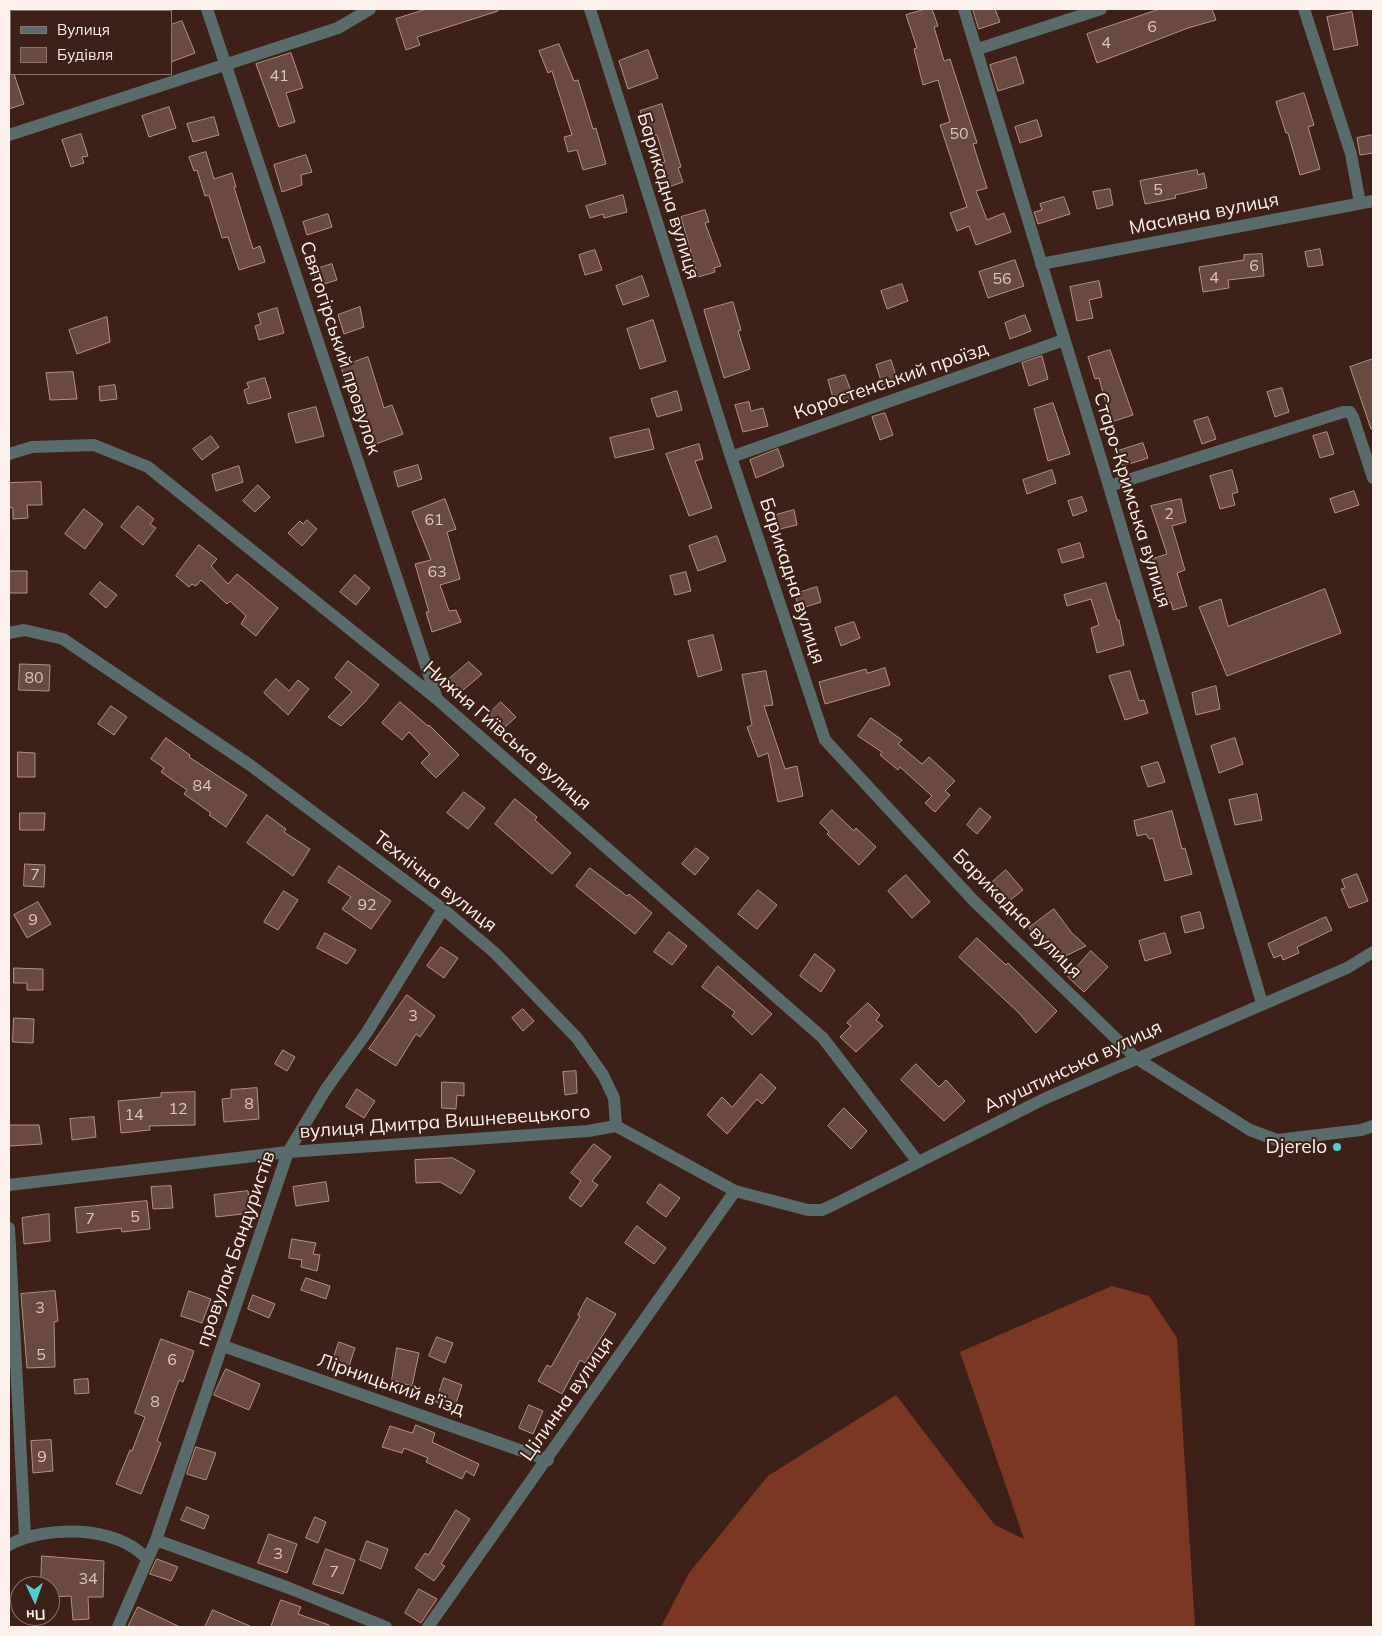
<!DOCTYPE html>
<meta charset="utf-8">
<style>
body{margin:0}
#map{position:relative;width:1382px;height:1636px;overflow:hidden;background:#3d2017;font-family:Mulish,sans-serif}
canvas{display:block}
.frame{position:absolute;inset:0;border:10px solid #fdf1ed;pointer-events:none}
.legend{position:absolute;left:10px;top:10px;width:162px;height:65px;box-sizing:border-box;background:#3d2017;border:1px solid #8a746d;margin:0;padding:6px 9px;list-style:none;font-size:15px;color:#fdf1ed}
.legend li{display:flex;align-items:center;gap:10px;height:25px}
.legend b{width:25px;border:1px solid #8a746d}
.north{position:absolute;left:10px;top:1576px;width:50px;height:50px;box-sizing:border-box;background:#3d2017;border:1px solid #8a746d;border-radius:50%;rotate:177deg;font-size:14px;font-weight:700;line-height:20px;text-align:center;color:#fdf1ed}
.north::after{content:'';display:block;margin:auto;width:18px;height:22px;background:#52cdcf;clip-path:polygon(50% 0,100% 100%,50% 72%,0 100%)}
</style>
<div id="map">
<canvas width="1382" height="1636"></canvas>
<div class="frame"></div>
<ul class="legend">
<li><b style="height:6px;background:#596b6b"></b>Вулиця</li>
<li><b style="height:14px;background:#6a4940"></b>Будівля</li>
</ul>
<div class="north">Пн</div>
</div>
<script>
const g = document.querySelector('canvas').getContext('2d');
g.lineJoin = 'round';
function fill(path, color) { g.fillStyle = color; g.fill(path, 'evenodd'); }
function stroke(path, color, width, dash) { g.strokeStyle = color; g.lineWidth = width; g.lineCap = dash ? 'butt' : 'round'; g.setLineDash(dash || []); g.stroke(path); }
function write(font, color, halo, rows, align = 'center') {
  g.font = font + ' Mulish,sans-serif'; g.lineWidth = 4; g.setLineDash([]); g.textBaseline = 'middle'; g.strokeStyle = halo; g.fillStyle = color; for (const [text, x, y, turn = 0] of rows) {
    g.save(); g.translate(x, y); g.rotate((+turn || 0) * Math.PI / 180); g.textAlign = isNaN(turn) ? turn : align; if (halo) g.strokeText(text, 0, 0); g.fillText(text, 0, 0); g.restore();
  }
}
fill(new Path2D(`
 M1112,1286L1149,1296L1177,1338L1195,1627H661L689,1573L768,1476L896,1395L995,1525L1024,1539L960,1352Z`), '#7c3723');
const building = new Path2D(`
 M427,9H498V11L417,37L420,45L406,50L396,19Z
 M926,9H932L938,26L934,27L944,61L950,59L977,143L973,144L987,188L976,191L987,220L1004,213L1011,232L976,245L969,226L957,231L950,213L967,207L940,125L950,122L938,80L923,85L914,49L917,48L906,15Z
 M973,9H995L1000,22L979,29Z
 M1160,9H1212L1216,20L1188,28L1097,63L1087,34Z
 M1352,12L1358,45L1334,50L1327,17Z
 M182,21L195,53L171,62V25Z
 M559,44L574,81L578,80L593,129L596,128L606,164L583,170L577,150L568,152L564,137L572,135L552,71L548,73L539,51Z
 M648,50L658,78L628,89L619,61Z
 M291,53L303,88L286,93L295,122L279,127L256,64Z
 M1016,57L1024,83L998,91L990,65Z
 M9,65H11V74H14L24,104L9,109Z
 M1304,93L1314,125L1308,127L1320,169L1300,175L1288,133H1286L1276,102Z
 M662,104L681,167L678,168L683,182L663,189L655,165L665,162L657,135L649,138L640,111Z
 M169,107L176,128L149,137L142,116Z
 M214,117L219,135L193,142L187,124Z
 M1037,120L1042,136L1020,143L1015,127Z
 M81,134L88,156L82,157L84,163L71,167L62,140Z
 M1373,135V153L1360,155L1357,138Z
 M206,152L214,179L232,173L236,187H234L253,249L260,246L265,262L239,270L228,237L222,238L209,195L205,196L197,170L194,171L189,157Z
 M306,155L312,172L301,175L302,185L282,192L274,165Z
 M1197,170L1198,175L1204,173L1207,188L1175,195L1176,198L1145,204L1140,181Z
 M1110,189L1113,205L1097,209L1093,192Z
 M623,195L627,212L604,218L603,214L590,218L586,206Z
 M1064,197L1070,214L1038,224L1034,212L1042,210L1040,204Z
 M705,210L709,222L705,223L721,266L714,268L715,272L698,277L681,217Z
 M328,214L332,227L307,235L303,222Z
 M1320,249L1323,265L1308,267L1305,252Z
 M595,250L602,270L585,275L579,255Z
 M1262,254L1264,276L1228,280L1229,288L1203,292L1199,267L1244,260V255Z
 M1015,260L1024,286L988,298L979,272Z
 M332,264L337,280L318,286L313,270Z
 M642,276L649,296L623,305L616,286Z
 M1099,281L1102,297L1089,300L1093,318L1077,321L1070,287Z
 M902,284L908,301L887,309L881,291Z
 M733,302L741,330L738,331L750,369L724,378L704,310Z
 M360,307L364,327L344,334L338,315Z
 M277,308L284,333L259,340L255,326L261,324L258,314Z
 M1025,315L1031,331L1010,339L1005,323Z
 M107,317L110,342L77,354L69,330Z
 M653,320L666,361L640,369L627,329Z
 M1110,350L1133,415L1111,422L1099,378L1095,379L1088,357Z
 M1042,356L1048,379L1029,386L1022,363Z
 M368,357L384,408L392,405L403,434L373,445L355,396L350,397L341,367Z
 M1373,359V429H1371L1350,367Z
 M891,360L898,382L883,387L876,365Z
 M73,372L77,399L50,400L46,373Z
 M845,375L854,399L835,405L828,380Z
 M265,378L271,398L248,404L244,390L249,388L247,383Z
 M115,385L117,399L100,401L99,387Z
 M1282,388L1289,412L1275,417L1267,392Z
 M677,391L682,410L657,417L651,399Z
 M749,402L751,411L763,408L768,426L743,432L735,405Z
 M1053,403L1070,454L1048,461L1034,409Z
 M316,407L324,436L296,443L288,414Z
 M885,413L893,435L880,440L872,417Z
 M1208,417L1216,439L1202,444L1194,421Z
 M649,429L654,449L615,458L610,438Z
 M1327,432L1334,454L1320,458L1313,436Z
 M211,436L219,447L202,460L193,449Z
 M1143,443L1148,458L1123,466L1118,451Z
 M699,444L703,459L695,461L712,508L689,516L666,454Z
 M778,449L784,466L756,478L750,460Z
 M418,465L422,479L398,487L394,472Z
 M239,466L243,482L216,491L212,475Z
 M1052,470L1056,483L1027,494L1023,480Z
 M1232,470L1238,492L1232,494L1235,505L1220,509L1210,476Z
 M41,482L42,505H27L28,518L13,519V508L9,507V483Z
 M258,485L270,497L255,512L243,501Z
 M1354,491L1359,505L1335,513L1330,499Z
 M1082,497L1087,511L1073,516L1068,501Z
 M445,499L456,529L447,532L460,579L440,585L449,611L456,610L461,622L432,632L426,612H429L415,564L431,560L412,512Z
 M1181,499L1186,522L1172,526L1185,570L1177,573L1187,606L1173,610L1171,602L1164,605L1152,559L1167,554L1151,506Z
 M138,506L154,519L150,524L156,528L143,545L121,527Z
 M84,509L103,524L85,549L65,534Z
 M794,510L797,525L780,529L776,515Z
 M307,520L317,529L302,546L288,533L300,521L303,524Z
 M717,536L726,561L698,571L689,546Z
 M1080,543L1084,557L1062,563L1058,550Z
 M199,545L217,559L211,566L228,584L237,574L278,608L256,636L241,624L246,616L230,601L227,604L201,580L196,586L192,584L189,587L176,576Z
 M10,571H27V593H10Z
 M686,572L691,591L675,595L670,576Z
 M355,575L370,588L356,605L340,592Z
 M100,582L117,595L106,608L90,594Z
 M1106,583L1117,620H1119L1124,645L1097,653L1091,628L1099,625L1091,599L1067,606L1064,595Z
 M817,587L821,602L799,609L795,594Z
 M1325,589L1341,633L1227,676L1199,607L1221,599L1228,626Z
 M854,622L860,638L841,646L835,628Z
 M713,635L722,670L698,677L688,641Z
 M348,661L379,685L365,702L341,726L328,717L352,692L335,678Z
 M469,662L482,674L462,691L449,679Z
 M20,664L50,665L49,691L19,690Z
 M885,668L890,685L825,704L819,682L866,669L867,673Z
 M766,671L773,705L764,706L785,769L797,766L803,796L778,802L768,753L758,757L747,727L752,725L742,675Z
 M1130,671L1139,701L1144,700L1148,713L1125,720L1109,676Z
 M276,679L289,691L298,680L309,689L288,715L264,693Z
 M1216,686L1220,709L1196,715L1192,693Z
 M400,702L428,726L429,725L459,755L436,778L421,763L430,754L409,732L402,740L382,723Z
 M501,702L516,717L504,728L489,714Z
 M111,706L127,717L114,735L98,724Z
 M871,718L902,740L898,744L922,764L929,757L955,781L945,791L950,795L935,812L925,803L932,796L900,767L898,770L880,755L882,752L858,736Z
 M166,738L190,755L189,757L247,795L226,827L209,815L211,813L184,794L187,790L161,772L164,768L151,759Z
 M1235,738L1243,764L1219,773L1211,746Z
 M18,752L35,753V777H18Z
 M1158,762L1165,782L1148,787L1141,767Z
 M464,792L485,808L468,829L447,813Z
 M1257,794L1262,820L1235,825L1229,800Z
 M515,799L537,817L535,820L571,853L552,874L495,824Z
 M980,808L991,817L977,834L967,825Z
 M832,810L854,831L856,828L876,847L859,865L827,834L829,832L820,823Z
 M1172,811L1182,849L1185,848L1192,874L1165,881L1153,838L1149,839L1146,834L1137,836L1134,821Z
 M20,813H45L44,830H20Z
 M267,815L286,829L284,832L310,849L293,876L247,843Z
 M696,848L709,858L695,875L682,864Z
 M25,864L45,865L44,887L24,886Z
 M339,866L391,901L371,929L342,909L351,897L328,882Z
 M590,868L627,896L629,894L652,913L635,934L576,886Z
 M1006,870L1023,890L1004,905L988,886Z
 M1357,874L1368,901L1349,908L1341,889L1345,888L1342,880Z
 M906,875L930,902L912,918L888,891Z
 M758,890L777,905L757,929L738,914Z
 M284,891L298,900L278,930L264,922Z
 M38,902L51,924L27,938L14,915Z
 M1054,909L1071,932L1086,946L1055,961L1029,928Z
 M1200,912L1204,928L1185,933L1181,917Z
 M1326,917L1332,930L1297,947L1299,953L1283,960L1281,955L1274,958L1268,944Z
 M669,932L687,946L672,965L654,952Z
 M325,933L356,950L347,964L317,948Z
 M1165,933L1171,953L1145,961L1139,941Z
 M977,938L1006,965L1008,963L1057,1011L1036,1033L1019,1013L959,957Z
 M441,947L458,958L444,978L427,966Z
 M1091,951L1108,967L1084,992L1068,977Z
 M815,954L835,970L821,992L800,976Z
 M718,966L772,1014L752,1035L732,1016L735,1012L702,987Z
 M14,968L43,969V990H27V983H14Z
 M407,995L435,1016L420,1037L416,1034L396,1066L369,1049Z
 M868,1003L880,1015L876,1020L883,1026L856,1052L840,1037L851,1026L847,1023Z
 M523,1009L534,1021L523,1031L512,1018Z
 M14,1018L34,1019L33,1043L13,1042Z
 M283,1050L295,1057L287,1071L275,1064Z
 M916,1064L939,1087L946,1080L965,1101L944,1121L901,1080Z
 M576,1071L577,1093L565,1095L563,1072Z
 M761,1074L776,1088L762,1104L757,1099L727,1134L707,1115L722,1097L732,1107Z
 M442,1082L464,1083V1096L457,1095L456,1109L442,1108Z
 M257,1088L259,1119L224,1122L222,1099L231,1098V1090Z
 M357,1089L375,1101L364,1118L346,1107Z
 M195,1092V1125L149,1126L150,1130L121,1133L118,1101L161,1097V1093Z
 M844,1108L867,1131L851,1149L828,1126Z
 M94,1117L96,1137L72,1140L70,1119Z
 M9,1125H39L42,1144L10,1146Z
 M594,1144L611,1157L592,1181L598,1185L581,1207L569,1198L581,1181L571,1173Z
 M453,1158L475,1171L461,1194L440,1182L416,1183L415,1160Z
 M326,1182L329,1201L296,1206L293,1187Z
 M660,1184L680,1198L666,1217L647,1203Z
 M171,1186L173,1208L153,1209L151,1187Z
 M248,1191L251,1213L216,1217L214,1195Z
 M147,1201L150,1229L122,1232L121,1228L77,1233L75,1208Z
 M49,1214L50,1241L24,1244L22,1218Z
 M637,1226L666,1248L654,1264L625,1243Z
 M292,1239L316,1243L313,1254L320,1255L317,1271L301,1267L302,1260L289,1258Z
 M306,1278L330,1286L326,1299L301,1290Z
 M55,1291L58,1321L54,1322L55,1367L27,1368L21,1294Z
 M189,1291L211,1299L202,1323L181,1316Z
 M253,1295L275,1304L269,1318L248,1309Z
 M587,1298L616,1314L585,1363L580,1360L562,1394L538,1381L547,1365L551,1367L580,1316L578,1315Z
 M437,1337L453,1343L445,1363L429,1356Z
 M161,1339L194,1351L183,1382L179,1380L157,1441L161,1443L141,1494L116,1484L130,1450L132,1451L145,1417L135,1413Z
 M339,1342L355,1348L348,1369L332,1363Z
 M397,1348L419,1353L412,1386L392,1380Z
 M226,1369L260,1384L249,1410L214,1395Z
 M444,1378L462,1385L454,1409L436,1402Z
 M88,1379L89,1393L75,1394L74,1380Z
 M529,1405L543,1411L533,1434L519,1428Z
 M416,1425L435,1433L432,1442L479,1464L474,1476L466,1471L462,1479L426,1462L428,1458L404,1448L402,1453L382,1447L390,1426L412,1433Z
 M51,1440L53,1471L33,1473L31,1441Z
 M196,1447L216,1453L206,1480L187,1474Z
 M187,1507L209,1516L204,1529L181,1520Z
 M456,1510L470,1519L441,1564L445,1566L434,1581L415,1568L425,1553L428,1555Z
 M315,1517L326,1522L318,1543L306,1538Z
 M269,1534L297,1544L287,1573L258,1563Z
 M367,1541L388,1549L381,1569L360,1560Z
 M326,1549L355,1560L343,1594L313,1584Z
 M42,1556L104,1561L103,1597H88L89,1619L73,1620L71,1596L50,1597V1586H41Z
 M157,1559L178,1567L171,1581L150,1574Z
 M419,1589L437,1599L421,1623L405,1613Z
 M281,1600L301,1607L298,1614L329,1625V1627H271Z
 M138,1607L180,1627H128Z
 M213,1610L252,1627H205Z`);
fill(building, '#6a4940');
stroke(building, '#b59085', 1);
stroke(new Path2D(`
 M207,9L437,699
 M590,9L731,457L825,740L973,900L1136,1058L1250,1130L1277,1140L1361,1130L1373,1126
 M964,9L1109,486L1262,1003
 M1304,9L1351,154L1360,203
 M978,49L1101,9
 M9,135L338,28L370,9
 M1041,264L1373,201
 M9,454L32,447L94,445L148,467L437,699L823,1038L918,1162
 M731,457L1064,340
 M1109,486L1343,412H1350L1353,417L1373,478
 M9,633L24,630L63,639L250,765L443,909L495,953L577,1038L603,1075L614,1098L616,1126L735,1191L808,1210H822L835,1204L1046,1098L1347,968L1373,952
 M9,1185L288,1152L588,1131L616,1126
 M9,1228L25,1536
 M223,1346L548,1460
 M156,1540L289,1588L386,1627
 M9,1545C46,1525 117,1525 147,1559
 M118,1627L156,1540L288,1152L326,1089L367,1032L443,909
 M428,1627L735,1191`), '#596b6b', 12);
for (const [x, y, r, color] of [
 [1337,1147,5,"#52cdcf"]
]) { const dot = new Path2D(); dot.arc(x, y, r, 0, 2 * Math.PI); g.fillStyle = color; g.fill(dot); stroke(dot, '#3d2017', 2); }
write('16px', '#d8c7c2', null, [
 ["6",1152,27],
 ["4",1106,43],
 ["41",279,76],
 ["50",959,134],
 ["5",1158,190],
 ["6",1254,266],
 ["4",1214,278],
 ["56",1002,279],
 ["2",1169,514],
 ["61",434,520],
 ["63",437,572],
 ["80",34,678],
 ["84",202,786],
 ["7",35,875],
 ["92",367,905],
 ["9",33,920],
 ["3",413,1016],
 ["8",249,1104],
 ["12",178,1109],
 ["14",134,1115],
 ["5",135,1217],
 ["7",90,1219],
 ["3",40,1308],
 ["5",41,1355],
 ["6",172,1360],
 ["8",155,1402],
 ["9",42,1457],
 ["3",278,1554],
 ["7",334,1572],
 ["34",88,1579]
]);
write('19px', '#fdf1ed', '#3d2017', [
 ["Барикадна вулиця",668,196,73],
 ["Масивна вулиця",1204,214,-11],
 ["Святогірський провулок",340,348,72],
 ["Коростенський проїзд",891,381,-19],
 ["Старо-Кримська вулиця",1132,500,73],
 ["Барикадна вулиця",792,581,72],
 ["Нижня Гиївська вулиця",507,736,41],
 ["Технічна вулиця",435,882,38],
 ["Барикадна вулиця",1017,914,45],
 ["Алуштинська вулиця",1073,1067,-25],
 ["вулиця Дмитра Вишневецького",445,1122,-4],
 ["провулок Бандуристів",236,1249,-71],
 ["Лірницький в'їзд",391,1385,19],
 ["Цілинна вулиця",567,1399,-55]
]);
write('19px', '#fdf1ed', '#3d2017', [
 ["Djerelo",1327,1147]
], 'right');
</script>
